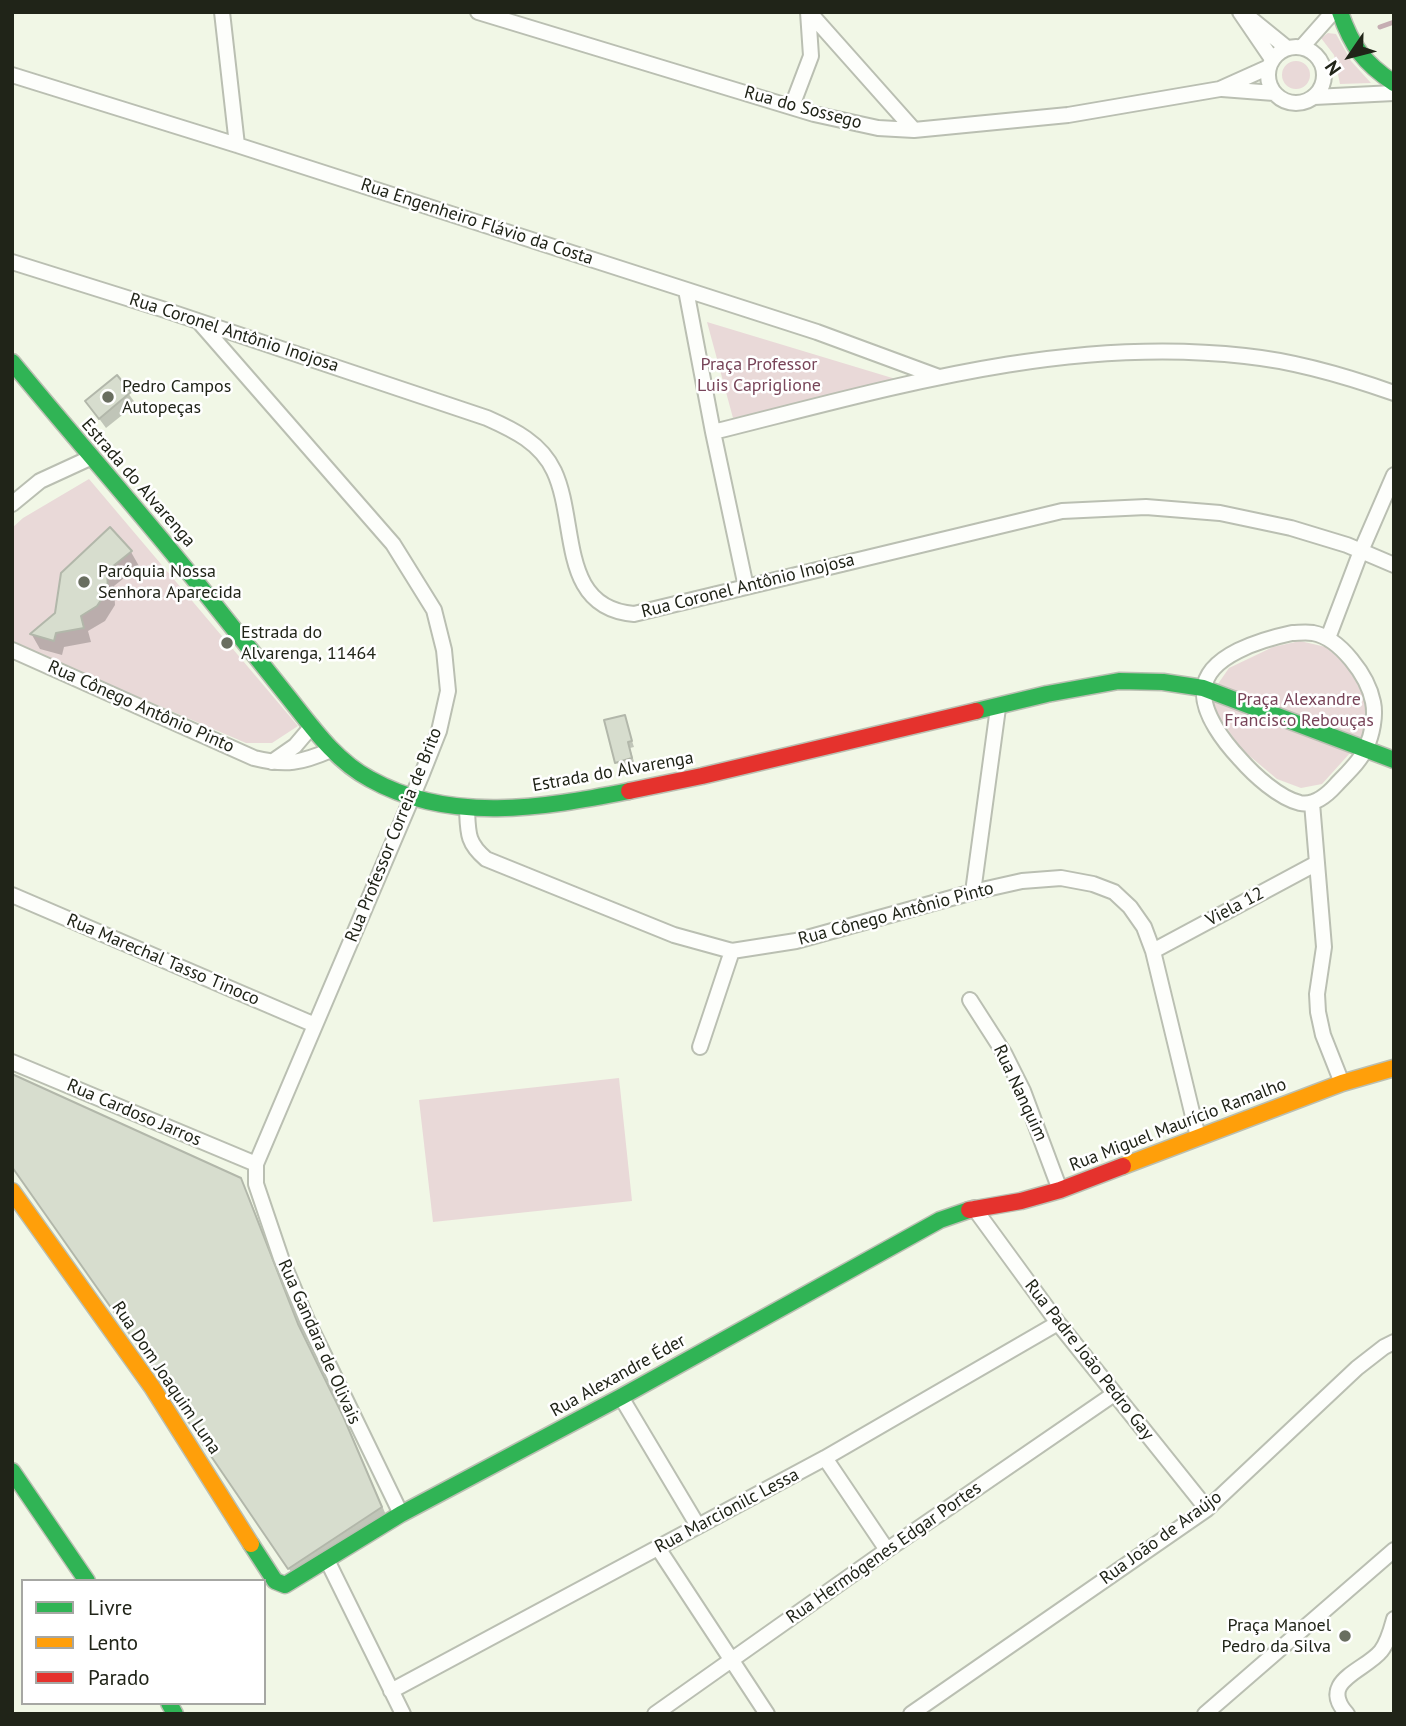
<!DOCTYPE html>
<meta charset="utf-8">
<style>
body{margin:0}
#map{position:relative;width:1406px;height:1726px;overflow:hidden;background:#f1f7e6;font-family:"PT Sans",sans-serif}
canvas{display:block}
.frame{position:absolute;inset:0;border:14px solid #202418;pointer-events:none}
.legend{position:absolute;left:21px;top:1579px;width:245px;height:126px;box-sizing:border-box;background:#fff;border:2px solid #a6a7a3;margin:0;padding:9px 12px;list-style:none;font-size:21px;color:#202418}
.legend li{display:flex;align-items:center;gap:14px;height:35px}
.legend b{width:35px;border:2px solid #a6a7a3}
.north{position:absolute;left:1315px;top:21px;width:70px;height:70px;-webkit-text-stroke:5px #fff;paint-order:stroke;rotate:235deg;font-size:19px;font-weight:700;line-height:28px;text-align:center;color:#202418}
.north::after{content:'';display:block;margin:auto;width:24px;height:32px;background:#202418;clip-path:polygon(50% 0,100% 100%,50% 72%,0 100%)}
</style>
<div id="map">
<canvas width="1406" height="1726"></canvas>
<div class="frame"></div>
<ul class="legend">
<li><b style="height:9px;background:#30b455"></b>Livre</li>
<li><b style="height:9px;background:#ff9f0a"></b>Lento</li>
<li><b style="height:9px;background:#e5322d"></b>Parado</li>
</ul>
<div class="north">N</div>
</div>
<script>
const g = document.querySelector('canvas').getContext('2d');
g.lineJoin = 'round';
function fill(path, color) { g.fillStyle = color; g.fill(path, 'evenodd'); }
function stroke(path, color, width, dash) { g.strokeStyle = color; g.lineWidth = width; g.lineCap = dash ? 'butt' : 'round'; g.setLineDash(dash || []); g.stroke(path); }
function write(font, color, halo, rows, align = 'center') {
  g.font = font + ' "PT Sans",sans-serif'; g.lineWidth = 5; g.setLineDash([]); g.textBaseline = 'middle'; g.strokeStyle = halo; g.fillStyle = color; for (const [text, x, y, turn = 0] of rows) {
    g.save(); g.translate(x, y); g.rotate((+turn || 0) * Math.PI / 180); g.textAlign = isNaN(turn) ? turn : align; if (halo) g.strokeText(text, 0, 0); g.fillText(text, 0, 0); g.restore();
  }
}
fill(new Path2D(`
 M1328,33L1336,34L1351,61L1371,83L1340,84L1334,55L1321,38Z
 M1282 75a14 14 0 1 1 28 0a14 14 0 1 1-28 0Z
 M707,322L899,380L733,418Z
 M89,479L298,726L272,743H246L12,643V528L23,518Z
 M1300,641L1326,647L1355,673L1368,702L1367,725L1360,742L1322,784L1301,788L1277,779L1240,748L1214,708L1213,691L1229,668L1273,647Z
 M619,1078L632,1201L433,1222L419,1100Z`), '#e9d9d8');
fill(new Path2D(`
 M117,378L136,404L106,428L87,402Z
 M131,552L139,566L114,586L115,605L105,621L88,631L91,642L64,647L62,655L40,649L32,635L57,614L63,574Z
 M624,717L634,747L630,748L635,765L621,769L617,762Z
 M239,1179L248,1194L306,1340L351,1433L389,1522L298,1582L210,1455Z`), '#0003');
stroke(new Path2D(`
 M1380,27L1394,22`), '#c5aeb2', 5);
const building = new Path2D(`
 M117,375L131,392L99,419L85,401Z
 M110,527L132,551L107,571L108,590L97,606L81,616L84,628L56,633L54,641L30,634L55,613L61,573Z
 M625,715L632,741L628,742L632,758L615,763L604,720Z
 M12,1074L241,1178L298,1324L343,1416L382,1507L288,1569L200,1440L162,1380L12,1167Z`);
fill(building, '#d7ddce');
stroke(building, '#b2b7aa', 2);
const street = new Path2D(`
 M222,12L237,145
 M478,12L814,114L878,128L914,130L1068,115L1220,89L1269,67
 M809,12L914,130
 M1240,12L1272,59
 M1250,18L1287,48
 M1268 75a28 28 0 1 1 56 0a28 28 0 1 1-56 0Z
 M1302,47L1333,12
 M12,75L237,145L817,332L939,377
 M1222,89L1274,93
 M1314,97L1394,93
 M792,106L811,56L808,12
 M12,262L162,309L487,418C514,430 541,443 554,471C578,522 558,608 634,614L1062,511L1146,507L1220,513L1291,528L1347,545L1394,565
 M686,290L713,432L746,587
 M200,323L393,544L434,610L444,650L448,691L439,731L422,774L256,1164V1184L281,1258L307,1320L401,1514
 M713,432C887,389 1063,335 1245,356C1295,361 1346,376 1394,393
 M12,504L40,481L90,458
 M1292,633C1298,633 1306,632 1313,633C1340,638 1368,676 1373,702C1376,716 1372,735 1366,748C1360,762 1346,774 1336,785C1327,795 1314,806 1300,803C1279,798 1254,775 1240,759C1225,743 1202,714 1204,690C1206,655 1264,639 1292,633Z
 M1328,638L1361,551L1394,475
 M12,650L254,758C286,766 301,763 331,750
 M272,762L295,746L312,726
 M1312,803L1324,947L1317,994L1318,1012L1323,1035L1342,1083
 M467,809C468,833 467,843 486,859L674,935L732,951L796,941L973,892L1022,881L1061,878L1093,884L1114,892L1130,907L1144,927L1153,951L1198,1137
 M973,892L998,708
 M12,895L315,1025
 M1153,951L1317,863
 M970,1000L1004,1053L1023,1091L1060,1190
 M700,1047L732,951
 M12,1062L256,1164
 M974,1208L1058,1323L1207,1509
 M621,1397L698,1526
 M825,1458L887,1550
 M658,1548L767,1714
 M327,1560L403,1714
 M391,1691L825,1458L1058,1323
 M655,1714L887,1550L1114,1394
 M911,1714L1207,1509L1357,1368L1384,1347L1394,1342
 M1205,1714L1394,1550
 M1347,1714C1317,1681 1365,1671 1381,1651C1388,1642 1391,1630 1394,1619`);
const fast = new Path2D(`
 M1340,12C1352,47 1364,63 1394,83
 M12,362C76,440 143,515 206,594C232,627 259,660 285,693C310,724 334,760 370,779C450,824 543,808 629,791
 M976,711L1047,694L1119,681L1163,682L1203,688L1394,760
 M12,1471L87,1581
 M251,1544L275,1581L285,1585L401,1514L621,1397L940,1220L969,1210
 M169,1703L175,1714`);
const slow = new Path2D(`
 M1123,1166L1342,1083L1394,1068
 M12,1191L152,1387L251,1544`);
const jam = new Path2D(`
 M629,791L702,776L976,711
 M969,1210L1021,1201L1060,1190L1123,1166`);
stroke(street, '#babfb2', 18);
stroke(fast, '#babfb2', 19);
stroke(slow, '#babfb2', 19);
stroke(jam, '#babfb2', 19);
stroke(street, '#fdfefb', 14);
stroke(fast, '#30b455', 16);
stroke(slow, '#ff9f0a', 16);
stroke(jam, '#e5322d', 16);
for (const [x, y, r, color] of [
 [108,397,7,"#696e60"],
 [84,582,7,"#696e60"],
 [227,643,7,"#696e60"],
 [1345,1636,7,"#696e60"]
]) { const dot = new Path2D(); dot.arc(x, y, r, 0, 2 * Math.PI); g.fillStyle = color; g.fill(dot); stroke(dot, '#fff', 2.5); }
write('18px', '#202418', '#fff', [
 ["Rua do Sossego",803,108,15],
 ["Rua Engenheiro Flávio da Costa",477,222,18],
 ["Rua Coronel Antônio Inojosa",234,333,18],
 ["Estrada do Alvarenga",138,483,49],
 ["Rua Coronel Antônio Inojosa",748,586,-14],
 ["Rua Cônego Antônio Pinto",141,707,24],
 ["Estrada do Alvarenga",613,772,-10],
 ["Rua Professor Correia de Brito",394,835,-68],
 ["Viela 12",1235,907,-28],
 ["Rua Cônego Antônio Pinto",896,914,-15],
 ["Rua Marechal Tasso Tinoco",163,960,23],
 ["Rua Nanquim",1020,1093,65],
 ["Rua Cardoso Jarros",134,1113,23],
 ["Rua Miguel Maurício Ramalho",1178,1125,-21],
 ["Rua Gandara de Olivais",319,1342,66],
 ["Rua Padre João Pedro Gay",1089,1360,52],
 ["Rua Alexandre Éder",618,1376,-29],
 ["Rua Dom Joaquim Luna",166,1378,56],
 ["Rua Marcionilc Lessa",727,1511,-28],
 ["Rua João de Araújo",1161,1538,-36],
 ["Rua Hermógenes Edgar Portes",884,1553,-35]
]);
write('18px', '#784559', '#fff', [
 ["Praça Professor",759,365],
 ["Luis Capriglione",759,386],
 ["Praça Alexandre",1299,700],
 ["Francisco Rebouças",1299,721]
]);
write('18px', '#202418', '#fff', [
 ["Pedro Campos",122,387],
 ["Autopeças",122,408],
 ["Paróquia Nossa",98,572],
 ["Senhora Aparecida",98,593],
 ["Estrada do",241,633],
 ["Alvarenga, 11464",241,654],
 ["Praça Manoel",1331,1626,"right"],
 ["Pedro da Silva",1331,1647,"right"]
], 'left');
</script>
